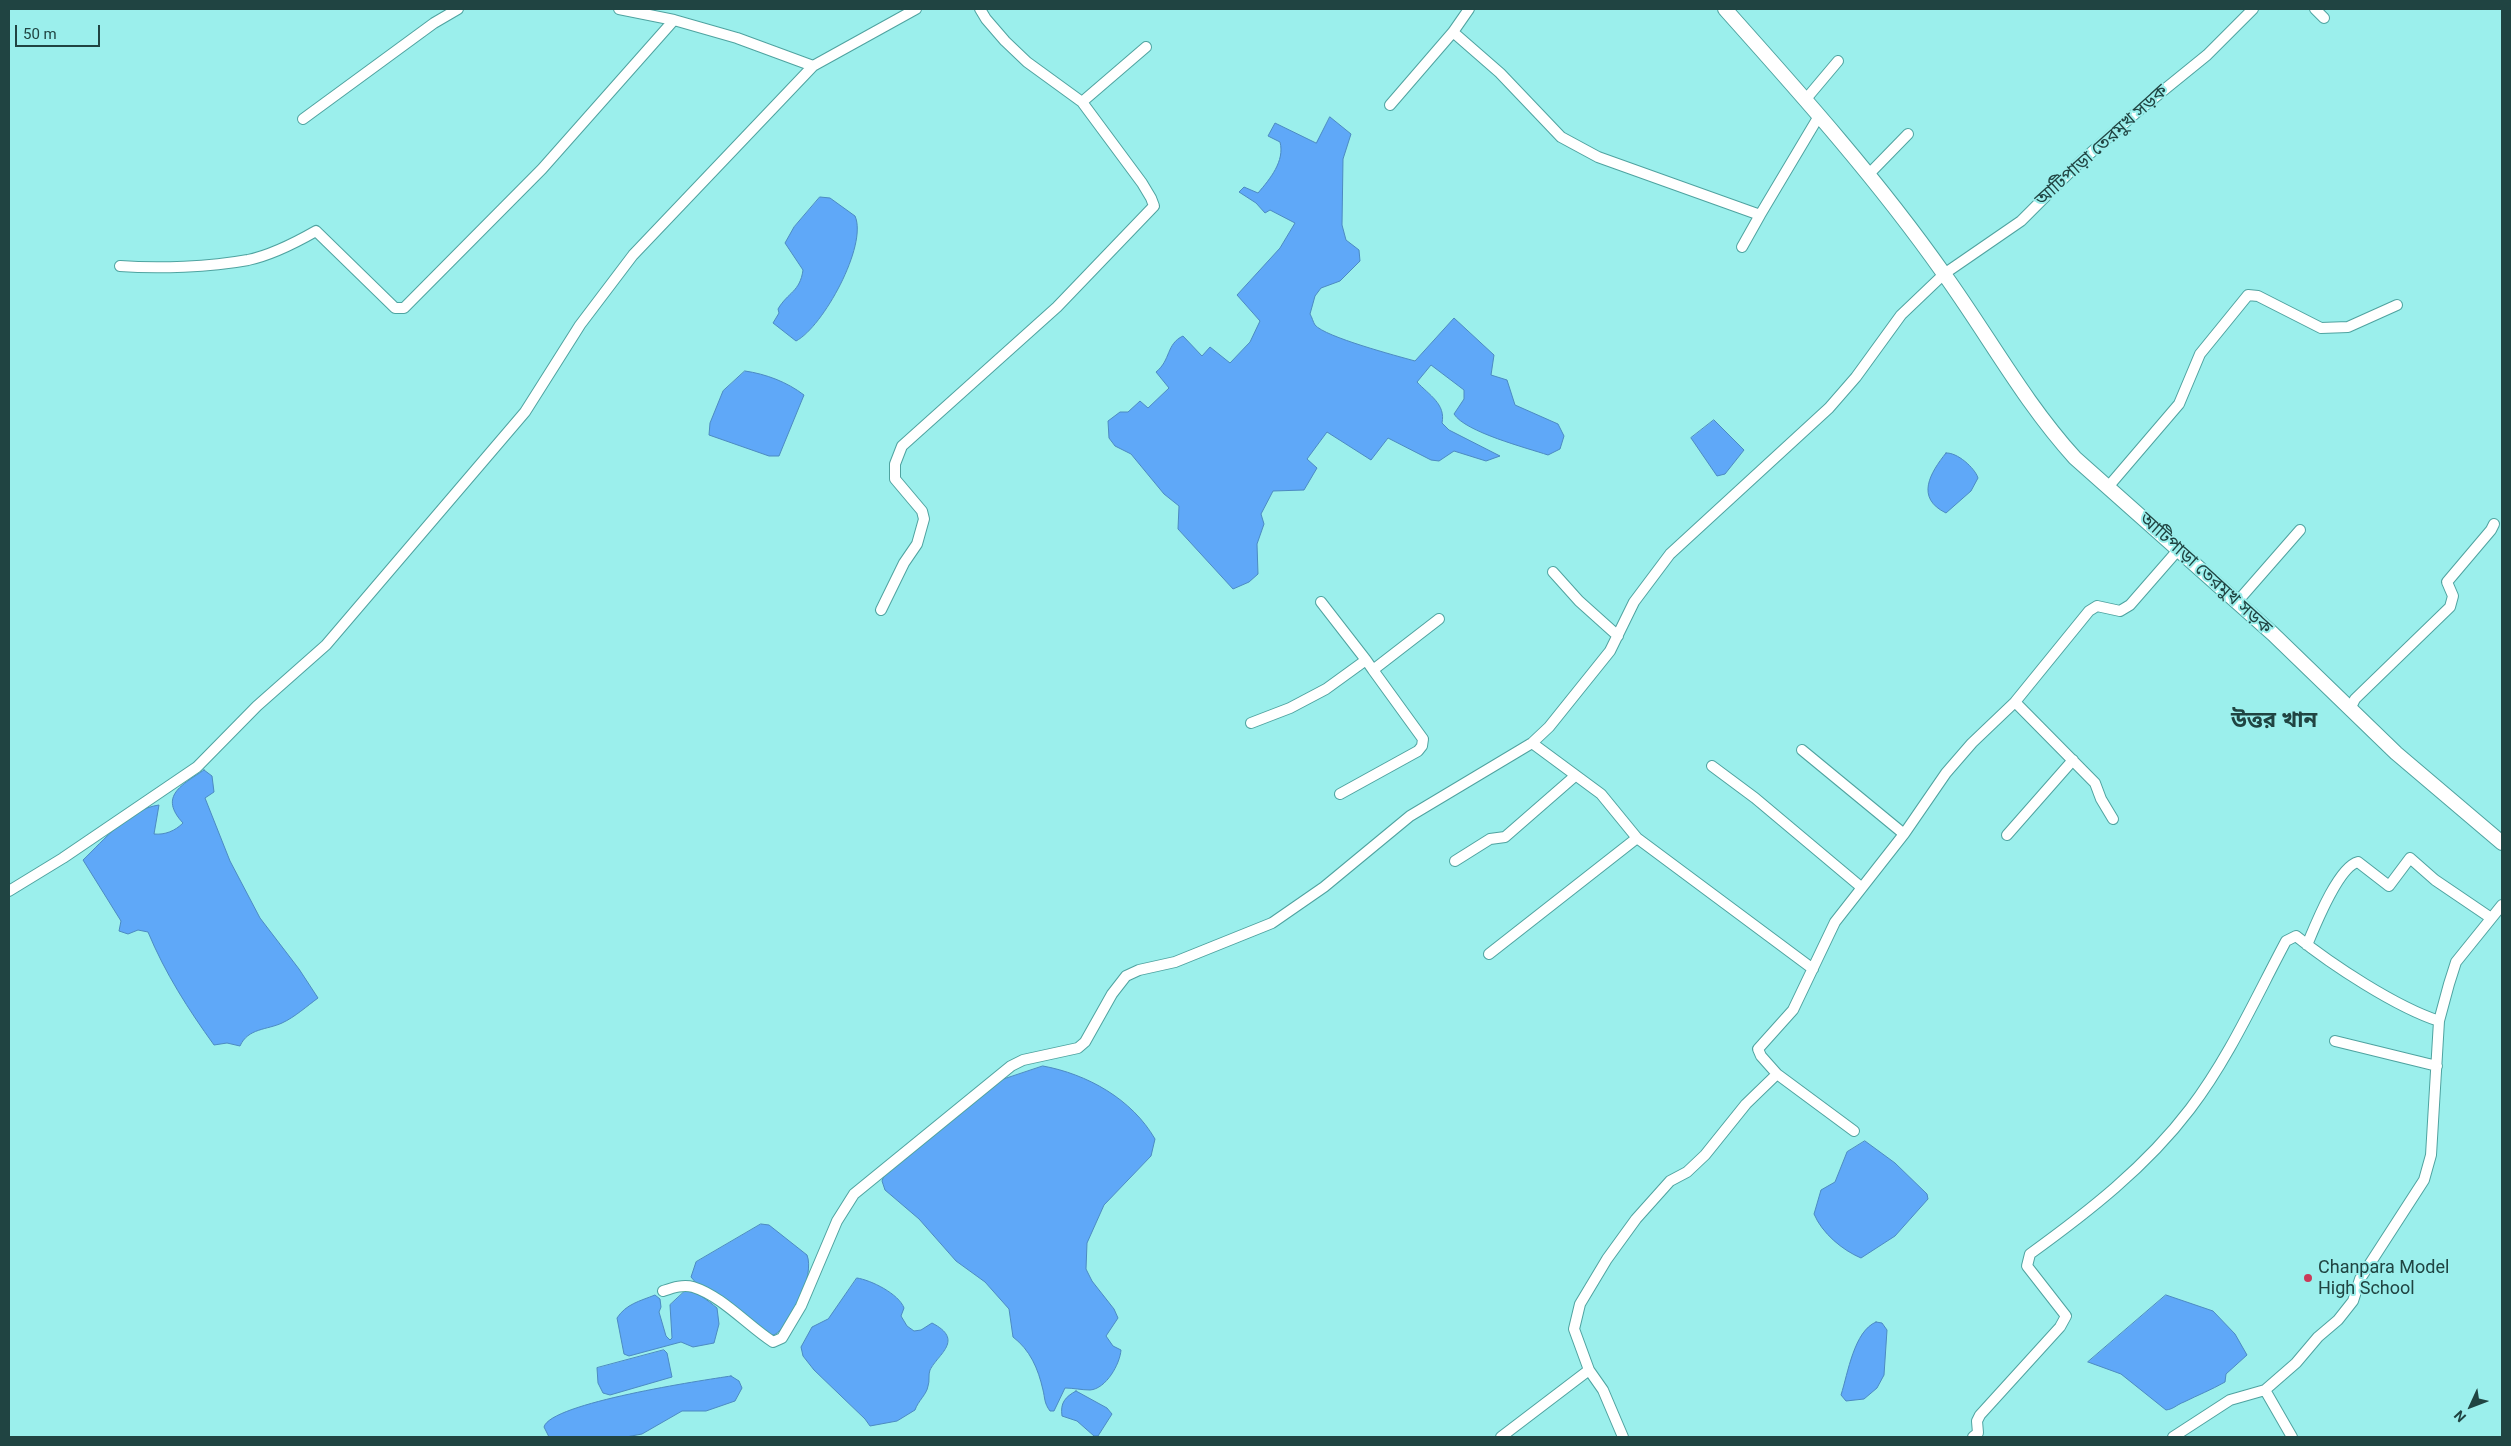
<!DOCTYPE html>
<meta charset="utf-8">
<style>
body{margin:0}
#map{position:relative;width:2511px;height:1446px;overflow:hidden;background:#9befec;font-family:Roboto,sans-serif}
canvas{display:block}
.frame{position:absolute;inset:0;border:10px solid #204442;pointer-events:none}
.north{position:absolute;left:2446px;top:1381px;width:50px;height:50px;-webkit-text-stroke:4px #9befec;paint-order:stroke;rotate:227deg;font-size:14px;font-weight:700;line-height:20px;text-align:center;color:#204442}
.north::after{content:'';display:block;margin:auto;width:18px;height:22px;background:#204442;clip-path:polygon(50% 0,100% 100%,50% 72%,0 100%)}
.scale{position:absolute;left:15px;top:25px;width:85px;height:22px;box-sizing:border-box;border:2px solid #204442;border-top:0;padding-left:6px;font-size:15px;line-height:18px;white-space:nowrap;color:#204442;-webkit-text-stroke:4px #9befec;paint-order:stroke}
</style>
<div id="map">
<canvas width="2511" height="1446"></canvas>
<div class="frame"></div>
<div class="north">N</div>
<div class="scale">50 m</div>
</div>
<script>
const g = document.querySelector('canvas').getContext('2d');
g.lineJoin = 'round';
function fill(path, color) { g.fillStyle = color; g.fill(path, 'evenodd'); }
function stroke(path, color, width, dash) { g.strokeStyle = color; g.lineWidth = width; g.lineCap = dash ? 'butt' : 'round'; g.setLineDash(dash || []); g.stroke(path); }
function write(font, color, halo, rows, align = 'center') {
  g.font = font + ' Roboto,"Noto Sans Bengali",sans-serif'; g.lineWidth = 4; g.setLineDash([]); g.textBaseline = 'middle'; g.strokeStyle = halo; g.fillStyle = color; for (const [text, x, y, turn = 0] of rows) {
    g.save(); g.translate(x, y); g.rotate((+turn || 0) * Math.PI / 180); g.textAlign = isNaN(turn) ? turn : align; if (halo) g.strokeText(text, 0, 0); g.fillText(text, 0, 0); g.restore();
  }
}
const water = new Path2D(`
 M1330,117L1351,134L1343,159L1342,225L1346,240L1359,250L1360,261L1340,281L1321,288L1315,296L1310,314C1312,317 1313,322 1315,325C1325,337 1397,356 1415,361L1454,318L1494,355L1491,375L1507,380L1515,405L1558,424L1564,436L1560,449L1548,455C1527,448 1465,432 1454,414L1464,399V390L1431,365L1417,382C1429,395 1446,404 1442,423L1449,430L1500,456L1486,461L1454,451L1439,461L1431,460L1388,438L1371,460L1327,432L1307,459L1317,468L1304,490L1273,491L1261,514L1264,524L1257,544L1258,574L1249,582L1233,589L1178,529L1179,506L1164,494L1131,454L1115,446L1109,438L1108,421L1120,412H1128L1140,401L1148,408L1169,388L1156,372C1171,360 1166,344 1183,336L1202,356L1210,347L1230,363L1250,342L1260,321L1237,295L1280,248L1295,223L1270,210L1265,213L1256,203L1239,192L1244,187L1258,193C1270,179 1285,161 1280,142L1268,136L1275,123L1316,143Z
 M820,197L830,198L855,216C868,245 823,327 796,341L773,323L779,313L778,309C788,292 800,292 803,270L785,243L794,227Z
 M745,371C766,374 787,382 804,395L779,456H769L709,435L710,423L723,391Z
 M1714,420L1744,450L1725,474L1717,476L1691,438Z
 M1946,453C1957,452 1975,468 1978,478L1971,491L1946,513C1915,498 1930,473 1946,453Z
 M204,770L212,776L214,792L205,798L230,861L260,918L299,969L318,998C307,1006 295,1017 282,1023C267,1030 248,1028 240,1046L227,1043L214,1045C188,1009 165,973 148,932L138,930L128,934L119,931L121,921L83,860C104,840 129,809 159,805L154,834C165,835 175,831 183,823C158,796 182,785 204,770Z
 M1043,1066C1087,1074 1132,1099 1155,1139L1151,1156L1104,1205L1087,1243L1086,1269L1092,1281L1114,1309L1118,1318L1106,1336L1113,1346L1121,1350C1120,1364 1106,1389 1090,1390C1082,1390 1073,1388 1065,1388L1054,1411H1050C1044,1403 1045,1398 1043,1390C1038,1368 1030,1350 1013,1337L1009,1309L985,1282L956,1261L919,1219L885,1190L882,1181L885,1173L998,1081Z
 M1865,1141L1895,1163L1927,1194L1928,1199L1895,1236L1861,1258C1842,1250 1822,1233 1814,1214L1821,1190L1835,1182L1847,1152Z
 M761,1224L769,1225L807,1255C815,1275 792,1325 774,1335H770L697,1284L691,1277L696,1262Z
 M857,1278C871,1280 899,1294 904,1308L901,1316L907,1326L914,1331L921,1330L932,1323C965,1340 938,1354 930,1370C928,1375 930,1381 928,1386C927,1394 918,1401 915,1410L897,1421L870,1426L865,1419L814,1370L803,1356L801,1347L812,1327L828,1319Z
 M685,1291C697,1291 707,1300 717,1308L719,1324L714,1343L693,1347L681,1342L629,1356L624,1354L617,1318C626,1304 640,1301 655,1295L660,1299L661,1307L659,1312L666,1336L670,1340L672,1338L670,1305Z
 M2166,1295L2213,1311L2235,1334L2247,1355L2226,1374L2225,1382C2211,1390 2198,1395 2184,1402C2176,1405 2174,1409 2166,1410L2121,1374L2088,1362Z
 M1876,1322L1882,1323L1887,1330L1884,1375L1877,1388L1864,1399L1846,1401L1841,1395C1848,1373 1854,1331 1876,1322Z
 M664,1350L667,1353L672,1377L610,1395L603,1393L598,1383L597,1368Z
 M731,1376L739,1381L742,1388L735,1401L706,1411H682L642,1434L626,1437H549L544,1427C550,1403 704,1380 731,1376Z
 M1076,1391L1107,1408L1112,1414L1098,1436H1094L1077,1421L1062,1416C1060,1403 1065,1397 1076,1391Z`);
fill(water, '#5fa8f8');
stroke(water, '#4c8ac1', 1);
const minor = new Path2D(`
 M619,9L674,20L737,38L813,66
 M2315,9L2324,18
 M1453,32L1500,73L1561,137L1598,157L1760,215L1819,116
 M1806,99L1838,61
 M1082,102L1146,47
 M1390,105L1453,32L1469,9
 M303,119L434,23L458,9
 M1869,174L1908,134
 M1742,247L1760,215
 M120,266C158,269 210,267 248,260C272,255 295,243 316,231L395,308H404L542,169L674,20
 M2108,487L2179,404L2200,354L2248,295L2258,296L2321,328L2348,327L2397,305
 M1553,572L1579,601L1618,636
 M1321,602L1366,660
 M2237,602L2300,530
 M881,610L904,563L917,544L924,519L922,511L895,479V464L902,446L1057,307L1154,206L1151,198L1142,183L1082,102L1027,62L1005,41L986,19L980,9
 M2015,702L2095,783L2101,799L2113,819
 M2350,709L2355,699L2450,607L2453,596L2447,582L2491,530L2494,524
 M1251,723L1290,708L1326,689L1366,660L1373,670
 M1532,743L1601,794L1637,838L1813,969
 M1802,750L1904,834
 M1712,766L1755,798L1861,887
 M1340,794L1418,751L1422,746L1423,739L1373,670L1439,619
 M2007,835L2073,760
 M1455,861L1490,839L1505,837L1575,776
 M9,891L63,858L197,767L257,706L326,645L525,412L580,325L633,255L813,66L916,9
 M2307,945C2315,926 2338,867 2358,862L2389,886L2410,858L2435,880L2491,918
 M1489,954L1637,838
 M2335,1041L2437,1066
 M1777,1074L1854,1131
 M663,1291C672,1288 683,1284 693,1287C722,1296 748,1326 773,1342L782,1338L801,1306L837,1221L854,1194L1011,1066L1023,1060L1078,1048L1085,1042L1112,994L1126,976L1139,970L1175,962L1272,923L1324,887L1410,816L1532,743L1549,727L1610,651L1634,602L1670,554L1829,408L1856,377L1901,315L1944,274L2021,221L2077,165L2138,111L2207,55L2253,9
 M1501,1437L1589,1370
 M1623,1437L1603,1390L1589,1370L1574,1329L1580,1304L1607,1259L1636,1219L1670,1181L1687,1172L1705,1155L1746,1104L1777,1074L1761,1056L1758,1049L1793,1010L1835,922L1904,834L1946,773L1972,743L2015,702L2089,611L2097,606L2120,611L2130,605L2178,550
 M1973,1437L1978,1433L1977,1421L1980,1415L2060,1327L2066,1316L2027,1266L2030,1254C2088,1212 2146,1167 2190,1109C2229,1058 2256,997 2286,941L2296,936C2332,965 2396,1007 2439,1021
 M2173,1437L2230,1400L2265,1390
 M2292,1437L2265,1390L2296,1363L2318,1337L2338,1320L2353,1301L2360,1279L2424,1180L2431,1155L2439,1021L2449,984L2456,962L2502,905`);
const secondary = new Path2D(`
 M1725,9C1801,94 1878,180 1944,274C1988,335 2024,402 2075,458L2273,634L2396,753L2502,843`);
stroke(minor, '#4fa3a0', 12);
stroke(secondary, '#4fa3a0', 16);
stroke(minor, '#fff', 10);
stroke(secondary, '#fff', 14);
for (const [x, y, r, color] of [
 [2308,1278,5,"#ca3a59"]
]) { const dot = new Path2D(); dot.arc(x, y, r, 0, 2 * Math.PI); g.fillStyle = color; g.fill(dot); stroke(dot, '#9befec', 2); }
write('18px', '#204442', '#9befec', [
 ["আটিপাড়া তেরমুখ সড়ক",2102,146,-42],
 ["আটিপাড়া তেরমুখ সড়ক",2205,574,42]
]);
write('18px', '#204442', '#9befec', [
 ["Chanpara Model",2318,1268],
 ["High School",2318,1289]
], 'left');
write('bold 22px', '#204442', '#9befec', [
 ["উত্তর খান",2274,721]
]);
</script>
